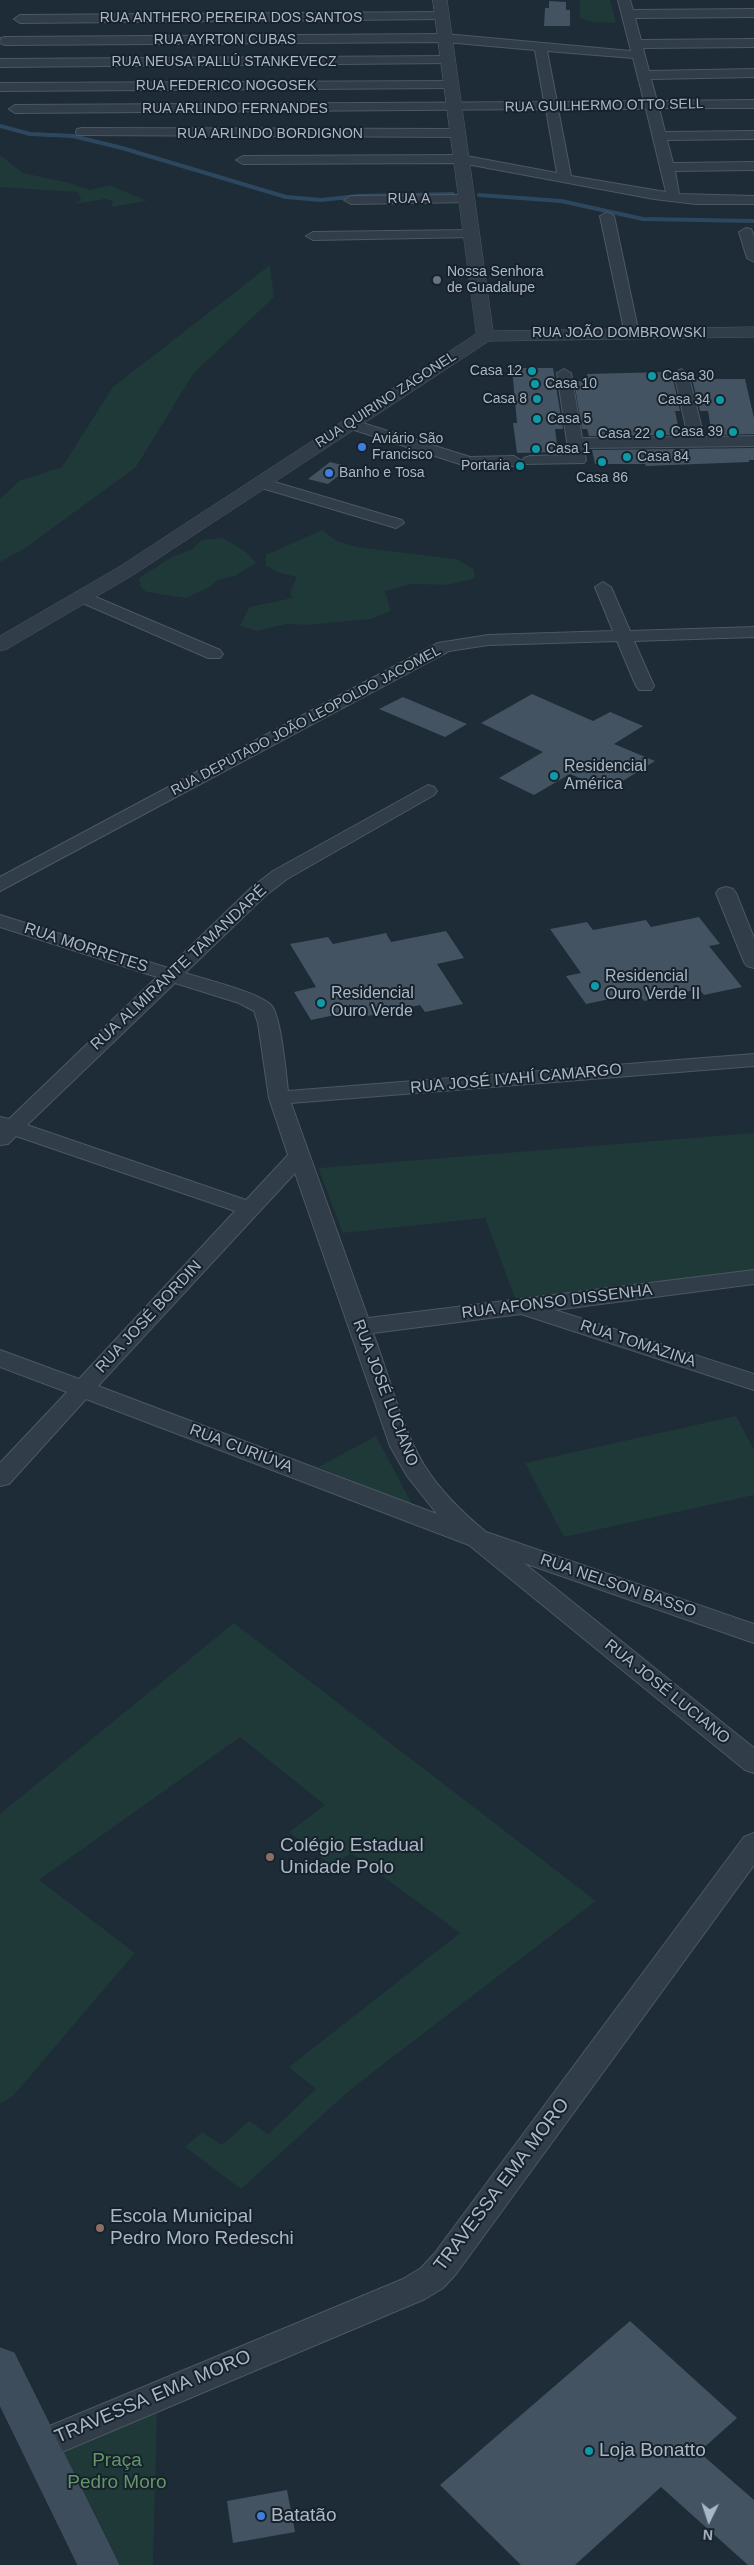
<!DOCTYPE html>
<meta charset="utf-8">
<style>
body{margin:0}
#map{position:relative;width:754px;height:2565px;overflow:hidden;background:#1d2c37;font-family:Arial,sans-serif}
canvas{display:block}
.north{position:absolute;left:684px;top:2495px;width:50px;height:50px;-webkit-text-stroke:4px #17222c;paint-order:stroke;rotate:184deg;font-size:14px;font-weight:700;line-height:20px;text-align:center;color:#aab8c5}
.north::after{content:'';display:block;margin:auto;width:18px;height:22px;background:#aab8c5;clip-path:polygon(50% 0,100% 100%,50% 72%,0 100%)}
</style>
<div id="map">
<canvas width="754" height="2565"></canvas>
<div class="north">N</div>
</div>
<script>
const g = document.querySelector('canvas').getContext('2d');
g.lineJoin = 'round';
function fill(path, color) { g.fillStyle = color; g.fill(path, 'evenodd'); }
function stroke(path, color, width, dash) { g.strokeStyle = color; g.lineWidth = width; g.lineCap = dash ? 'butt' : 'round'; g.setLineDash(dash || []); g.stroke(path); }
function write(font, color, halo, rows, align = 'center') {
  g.font = font + ' Arial,sans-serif'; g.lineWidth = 4; g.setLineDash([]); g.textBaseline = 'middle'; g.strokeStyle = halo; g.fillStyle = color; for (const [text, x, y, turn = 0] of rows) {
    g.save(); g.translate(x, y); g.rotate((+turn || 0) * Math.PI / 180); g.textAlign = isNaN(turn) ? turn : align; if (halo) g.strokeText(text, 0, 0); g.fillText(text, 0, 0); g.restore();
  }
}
fill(new Path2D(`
 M580,0H610L616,23L592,22L580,18Z
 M0,155L23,173L70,183L90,190L110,185L147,201L111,207L113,201L105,199L75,204L81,200L78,192L0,187Z
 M270,265L274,297L193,374L136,467L24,549L0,562V499L19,481L62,467L113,387Z
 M322,530L337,541L357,547L456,559L474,569L475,578L448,585L412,584L385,591L391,611L371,619L306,625L286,624L257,631L240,626L249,607L292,598L290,592L297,577L280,573L266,566V555Z
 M223,538L245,551L256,563L235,576L217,580L210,587L186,598L146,592L140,586L139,578L172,557L193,549L201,540Z
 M754,1133V1271L517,1303L485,1218L343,1233L318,1168Z
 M736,1416L754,1450V1495L564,1537L525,1463Z
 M376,1436L413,1506L318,1467Z
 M234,1623L596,1901L351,2089L241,2189L185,2147L202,2132L222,2145L249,2121L268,2134L316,2089L289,2067L460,1933L351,1853L332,1866L289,1832L325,1805L240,1737L39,1880L135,1953L13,2096L0,2104V1814Z
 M157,2411L153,2565H120L63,2452Z`), '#1f3838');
stroke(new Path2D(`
 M0,126L30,134L73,136L122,148L286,197L321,200L358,196L453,194
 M479,195L561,201L643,219L754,221`), '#2d485e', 4);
fill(new Path2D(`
 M549,1L566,2V10H570V26H544L545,8H549Z
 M512,368H553L563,429H555L558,452L517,453L513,423H517Z
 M666,372L668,379H673L680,411H675L680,435L589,436L587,429H582L574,381H588L587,374Z
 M692,379H745L754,418V434L712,435L708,411H700Z
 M754,448V460H749V462L646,466L645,464H595L592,450Z
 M330,462L350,467L328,484L308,479Z
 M532,694L593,721L610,712L643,726L614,744L655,761L608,790L570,774L534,795L499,778L543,752L481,723Z
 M403,697L467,724L445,737L379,709Z
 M699,917L720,944L709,946L742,987L704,995L699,989L644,1001L638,993L586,1004L566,976L581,973L550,929L587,922L593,930L646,920L651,927Z
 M446,931L464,958L437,964L463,1004L425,1012L420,1005L368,1016L364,1009L311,1020L294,992L316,987L290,944L328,937L333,944L386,933L391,942Z
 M630,2321L737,2418L699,2452L754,2500V2565H748L661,2487L575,2565H521L440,2485Z
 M287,2490L295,2532L233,2543L227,2501Z`), '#435362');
const minor = new Path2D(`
 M618,0H630L633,10L754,9V17L635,18L641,40L754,39V47L643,48L649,71L754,69V77L651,79L657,101L754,100V108H659L665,132L754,131V139L667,140L673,163L754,162V170L675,171L679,194L754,196V204H696L654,199L461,163L243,164L236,160L243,156L461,155L557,173L546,109L15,113L9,109L15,105L544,102L535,50L445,42L5,45L0,43L1,38L5,37L445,34L631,51ZM547,51L633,58L644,101L557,102ZM558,109H646L666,192L571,176Z
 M442,12L446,13V19L20,23L14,19L20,15Z
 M448,56L452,57V63L0,67V59Z
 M451,81L457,85L455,88L0,91V83Z
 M82,128L458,129L464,133L458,137L77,135L76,132L77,129Z
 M466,195L473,199L471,202L351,204L344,200L351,196Z
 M607,212L614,216L639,334L632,338L625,334L600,216Z
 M746,228L751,229L754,236V262L747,258L739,232Z
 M471,230L478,234L476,237L313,240L306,236L313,232Z
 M564,369L571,373L582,438L688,437L674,373L681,369L688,373L704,437L754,436V446L584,448L586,460L584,463L524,464L522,461L524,458L530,456L569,455L557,373Z
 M350,419L470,457L514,456L522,461L514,466L469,467L345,427L342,424Z
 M261,478L402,520L404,523L396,528L255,486L253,483L255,480Z
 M603,582L611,587L630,631L754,627V637L634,641L654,686L651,690H639L636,686L617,641L488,645L449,651L0,891V877L438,643L488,635L613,631L595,587Z
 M84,592L220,650L223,654L220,658H208L78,601L76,597L78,593Z
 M428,785L434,787L437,791L434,795L287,879L265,896L185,973C204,979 258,992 271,1005C281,1015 286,1074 288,1091L754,1054V1066L291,1103L368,1318L754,1270V1284L555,1310L754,1374V1390L521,1314L373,1333C389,1375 401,1427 424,1465C440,1491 463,1513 486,1532L754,1624V1643L524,1563L754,1748V1773L745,1770L469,1545L86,1399L9,1484L0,1486V1463L67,1392L0,1367V1350L79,1379L235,1211L16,1136L8,1144L0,1145V1117L9,1119L157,977L0,927V915L168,968L251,888L273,871ZM175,983L239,1003L254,1011L258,1023L269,1098L288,1155L246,1200L27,1125ZM295,1173L390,1446L407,1476L437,1514L98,1386Z
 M726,887L733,889L736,893L754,938V968L747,966L744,962L716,893L719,889Z
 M754,1833V1865L456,2274L443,2288L425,2299L50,2457L39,2461L28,2457L23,2446L28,2435L403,2279L421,2268L434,2254L744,1837Z`);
const tertiary = new Path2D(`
 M433,0H447L493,331L754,327V337L489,341L133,575L7,649L0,651V636L119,567L476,334Z`);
const secondary = new Path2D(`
 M0,2348L14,2353L119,2565H78L0,2405Z`);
stroke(minor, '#4c5863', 2);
stroke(tertiary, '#4c5863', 1);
stroke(secondary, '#4c5863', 1);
fill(minor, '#313d48');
fill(tertiary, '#313d48');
fill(secondary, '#3e4d5b');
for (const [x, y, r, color] of [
 [437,280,5,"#6b7280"],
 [532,371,5,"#0f9aa8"],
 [652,376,5,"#0f9aa8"],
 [535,384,5,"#0f9aa8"],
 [537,399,5,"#0f9aa8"],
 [720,400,5,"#0f9aa8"],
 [537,419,5,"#0f9aa8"],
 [733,432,5,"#0f9aa8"],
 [660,434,5,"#0f9aa8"],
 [362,447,5,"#3f7fe0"],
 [536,449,5,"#0f9aa8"],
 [627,457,5,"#0f9aa8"],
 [602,462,5,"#0f9aa8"],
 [520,466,5,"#0f9aa8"],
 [329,473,5,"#3f7fe0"],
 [554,776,5,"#0f9aa8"],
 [595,986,5,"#0f9aa8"],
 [321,1003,5,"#0f9aa8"],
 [270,1857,5,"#8d6e63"],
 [100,2228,5,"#8d6e63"],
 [589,2451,5,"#0f9aa8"],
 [261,2516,5,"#3f7fe0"]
]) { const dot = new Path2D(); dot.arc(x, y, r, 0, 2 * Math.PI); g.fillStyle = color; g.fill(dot); stroke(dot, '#17222c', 2); }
write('14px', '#aab8c5', '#17222c', [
 ["RUA ANTHERO PEREIRA DOS SANTOS",231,18],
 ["RUA AYRTON CUBAS",225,40],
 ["RUA NEUSA PALLÚ STANKEVECZ",224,62],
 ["RUA FEDERICO NOGOSEK",226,86],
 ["RUA GUILHERMO OTTO SELL",604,106,-1],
 ["RUA ARLINDO FERNANDES",235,109],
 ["RUA ARLINDO BORDIGNON",270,134],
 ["RUA A",409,199],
 ["RUA JOÃO DOMBROWSKI",619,333],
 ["RUA QUIRINO ZAGONEL",386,400,-33],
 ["RUA DEPUTADO JOÃO LEOPOLDO JACOMEL",306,721,-28]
]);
write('14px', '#aab8c5', '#17222c', [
 ["Nossa Senhora",447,272],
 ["de Guadalupe",447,288],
 ["Casa 12",522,371,"right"],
 ["Casa 30",662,376],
 ["Casa 10",545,384],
 ["Casa 8",527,399,"right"],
 ["Casa 34",710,400,"right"],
 ["Casa 5",547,419],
 ["Casa 39",723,432,"right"],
 ["Casa 22",650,434,"right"],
 ["Aviário São",372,439],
 ["Francisco",372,455],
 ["Casa 1",546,449],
 ["Casa 84",637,457],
 ["Portaria",510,466,"right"],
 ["Banho e Tosa",339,473],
 ["Casa 86",602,478,"center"]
], 'left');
write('16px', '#aab8c5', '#17222c', [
 ["Residencial",564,767],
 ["América",564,785],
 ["Residencial",605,977],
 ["Ouro Verde II",605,995],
 ["Residencial",331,994],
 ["Ouro Verde",331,1012]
], 'left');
write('16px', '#aab8c5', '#17222c', [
 ["RUA MORRETES",86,948,18],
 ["RUA ALMIRANTE TAMANDARÉ",179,968,-43],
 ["RUA JOSÉ IVAHÍ CAMARGO",516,1079,-5],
 ["RUA AFONSO DISSENHA",557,1302,-7],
 ["RUA JOSÉ BORDIN",149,1317,-47],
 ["RUA TOMAZINA",638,1344,18],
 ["RUA JOSÉ LUCIANO",385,1393,69],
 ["RUA CURIÚVA",241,1449,21],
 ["RUA NELSON BASSO",618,1586,19],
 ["RUA JOSÉ LUCIANO",667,1692,39]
]);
write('19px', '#aab8c5', '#17222c', [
 ["Colégio Estadual",280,1846],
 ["Unidade Polo",280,1868],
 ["Escola Municipal",110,2217],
 ["Pedro Moro Redeschi",110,2239],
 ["Loja Bonatto",599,2451],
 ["Batatão",271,2516]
], 'left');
write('19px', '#aab8c5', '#17222c', [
 ["TRAVESSA EMA MORO",502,2185,-53],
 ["TRAVESSA EMA MORO",153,2397,-23]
]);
write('19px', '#619767', '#17222c', [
 ["Praça",117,2461],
 ["Pedro Moro",117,2483]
]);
</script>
